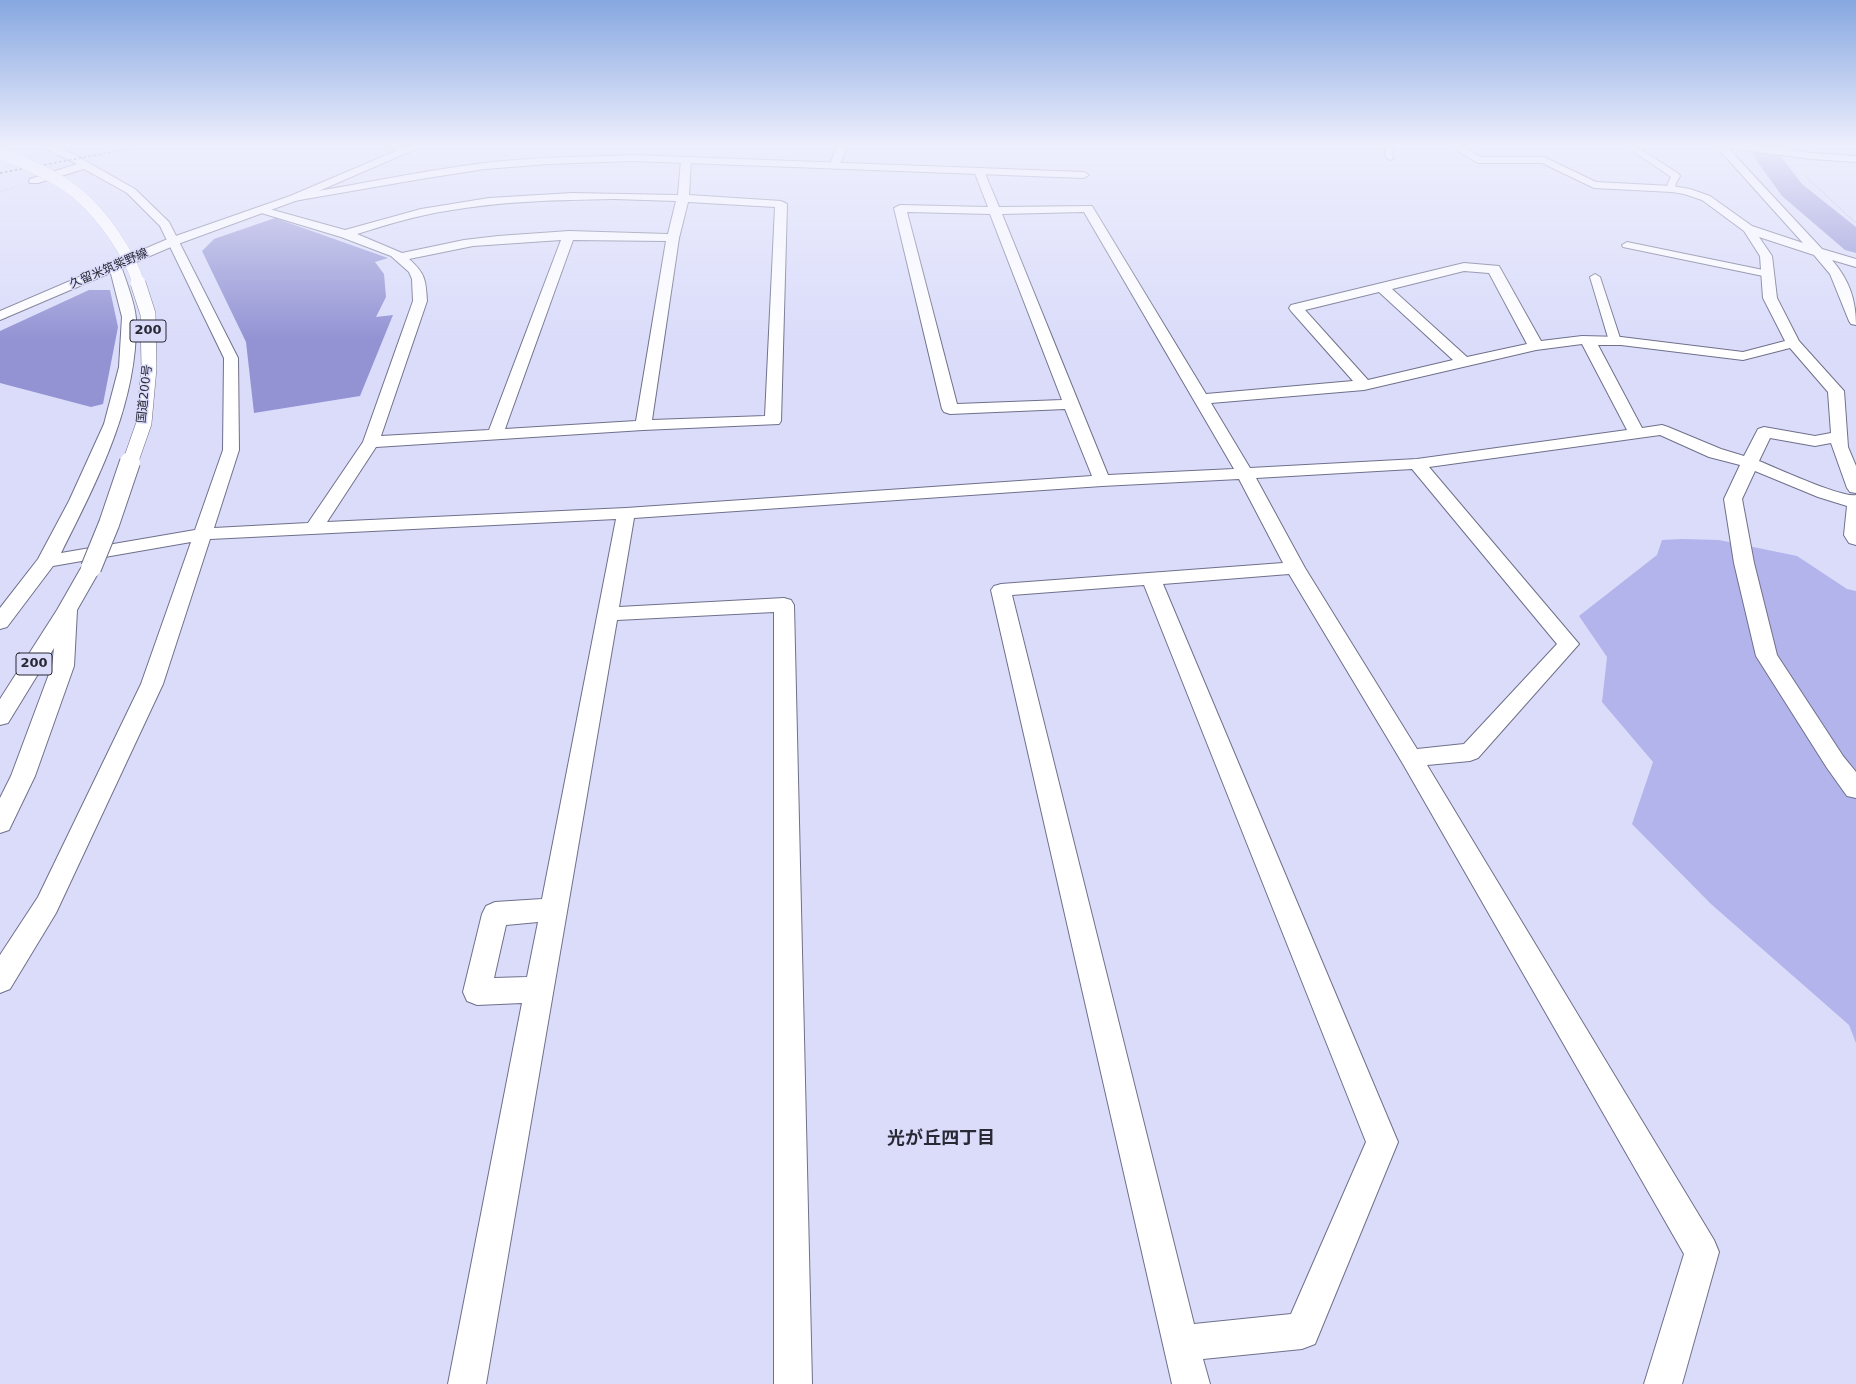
<!DOCTYPE html>
<meta charset="utf-8">
<style>
body{margin:0}
canvas{display:block;background:#dadcfa}
</style>
<canvas width="1856" height="1384"></canvas>
<script>
const g = document.querySelector('canvas').getContext('2d');
g.lineJoin = 'round';
function fill(path, color) { g.fillStyle = color; g.fill(path, 'evenodd'); }
function stroke(path, color, width, dash) { g.strokeStyle = color; g.lineWidth = width; g.lineCap = dash ? 'butt' : 'round'; g.setLineDash(dash || []); g.stroke(path); }
function write(font, color, halo, rows, align = 'center') {
  g.font = font + ' "DejaVu Sans","Noto Sans JP",sans-serif'; g.lineWidth = 3; g.setLineDash([]); g.textBaseline = 'middle'; g.strokeStyle = halo; g.fillStyle = color; for (const [text, x, y, turn = 0] of rows) {
    g.save(); g.translate(x, y); g.rotate((+turn || 0) * Math.PI / 180); g.textAlign = isNaN(turn) ? turn : align; if (halo) g.strokeText(text, 0, 0); g.fillText(text, 0, 0); g.restore();
  }
}
fill(new Path2D(`
 M1682,539L1719,540L1797,556L1847,589L1856,591V1043L1849,1025L1711,904L1632,824L1653,762L1602,702L1607,657L1579,616L1657,555L1662,540Z`), '#b3b4eb');
fill(new Path2D(`
 M275,218L388,258L375,262L384,274L386,297L376,317L393,315L360,396L254,413L246,342L202,251L214,239Z
 M89,290H110L118,327L103,404L91,407L0,383V331Z`), '#9393d4');
fill(new Path2D(`
 M1745,145H1772L1802,184L1856,227V253L1845,250L1782,196Z`), '#9393d4');
const lane = new Path2D(`
 M1384,145H1392L1393,159L1390,160L1386,157Z
 M1624,145H1634L1679,174L1680,176L1676,183L1675,191H1669C1665,186 1669,181 1671,177Z
 M1777,145H1786L1793,153L1789,156Z
 M1627,242L1768,271L1773,274L1768,277L1623,247L1622,245Z
 M1595,274L1600,277L1621,341L1619,343L1615,345L1609,341L1590,277Z`);
const street = new Path2D(`
 M38,145H52L75,155L135,189L169,222L238,358L239,450L214,528L308,523L363,442L413,301L412,279L409,272L391,256L341,237L258,212L256,210L262,207L345,230L421,209L489,198L572,193L678,195L681,160L686,157L691,160L689,195L781,201L787,204L781,421L779,424L643,430L376,447L327,522L626,508L1092,476L1065,409L950,414L944,412L942,409L894,208L900,205L988,207L974,171L979,168L984,171L999,207L1092,206L1206,394L1353,381L1291,311L1289,308L1291,305L1464,263L1499,266L1541,341L1582,336L1621,337L1743,352L1785,341L1763,298L1760,256L1744,231L1702,200L1684,194L1672,192L1594,188L1542,163H1478L1447,145H1460L1480,157H1544L1596,182L1672,186L1690,189L1710,196L1752,226L1803,243L1715,145H1755L1811,153L1856,156V162L1811,159L1728,148L1822,249L1856,259V267L1832,260C1849,280 1856,299 1856,325L1851,324L1849,321L1830,274L1814,255L1759,237L1772,256L1777,298L1799,341L1844,391L1848,447L1856,466V493L1850,492L1847,488L1831,443L1815,446L1770,438L1759,461C1777,468 1841,498 1856,495V545L1849,543L1844,535L1847,506L1818,497L1755,471L1742,499L1754,563L1777,655L1843,756L1856,772V798L1847,796L1827,768L1756,656L1734,563L1724,499L1740,465L1709,457L1660,435L1429,467L1579,644L1478,758L1470,761L1427,765L1714,1240L1719,1252L1682,1384H1644L1684,1254L1403,764L1289,574L1163,584L1398,1142L1315,1344L1302,1349L1203,1359L1210,1384H1172L991,590L994,586L1001,584L1283,563L1239,479L1102,486L634,518L619,607L784,598L791,600L794,605L812,1384H774V612L617,620L486,1384H448L522,1003L477,1005L467,1001L463,992L482,914L486,906L495,902L542,899L616,519L210,539L163,684L56,913L10,989L0,993V955L38,897L141,684L191,542L53,566L7,627L0,629V608L38,559L69,501L104,424L119,367L122,317L109,266L110,263H120L121,266C126,281 135,303 136,319C138,403 98,479 61,553L195,530L223,450L224,358L160,226L127,193L84,169L38,183H30L29,181L30,179L77,164ZM614,199L676,201L668,234L569,231L498,236L464,240L402,253L357,234C386,225 415,216 446,211C501,201 558,200 614,199ZM688,202L775,207L765,416L652,420L679,238ZM907,212L990,214L1062,400L957,404ZM1084,212L1234,469L1108,475L1002,214ZM561,240L489,430L381,436L427,301C426,280 425,273 409,259L473,246ZM573,240L666,241L636,421L505,429ZM1464,271L1489,273L1527,344L1467,357L1392,289ZM1379,292L1453,360L1368,380L1305,310ZM1582,344L1627,430L1417,459L1250,468L1211,403L1364,390L1536,350ZM1598,345H1621L1743,360L1790,348L1828,392L1831,433L1815,436L1764,427L1758,429L1744,456L1721,449L1668,427L1662,425L1642,428ZM1412,469L1557,644L1464,744L1417,749L1305,568L1256,478ZM1144,585L1366,1142L1291,1314L1194,1324L1012,595ZM538,922L527,977L494,978L506,925Z
 M382,145H401L412,148L413,150L408,153Z
 M838,145H848L839,166L834,169L829,166Z`);
const secondary = new Path2D(`
 M633,155L1084,172L1089,175L1084,178L633,161L548,164L485,169L421,179L294,201L288,198L294,195C357,185 420,171 484,163C533,157 583,157 633,155Z`);
const primary = new Path2D(`
 M410,145H425L298,200L178,244L0,320V311L170,238L290,196Z`);
const highway = new Path2D(`
 M91,562L98,564L101,568L77,610L74,666L35,776L9,830L0,833V798L11,776L52,666L54,648L8,723L0,725V699L57,610L81,568L84,564Z`);
stroke(lane, '#6f708b', 2);
stroke(street, '#6f708b', 2);
stroke(secondary, '#6f708b', 2);
stroke(primary, '#6f708b', 2);
stroke(highway, '#6f708b', 2);
stroke(new Path2D(`
 M1805,176L1856,223
 M0,192L15,187`), '#9495ac', 1.5, [0.5, 1.5]);
fill(lane, '#fff');
fill(street, '#fff');
fill(secondary, '#fff');
fill(primary, '#fff');
fill(highway, '#fff');
stroke(new Path2D(`
 M0,173L150,145`), '#3c3c4a', 1.5, [2.5, 2.5]);
const highwayBridgeFar2 = new Path2D(`
 M0,152C27,165 58,176 80,196C104,217 129,253 139,284`);
const highwayBridgeFar1 = new Path2D(`
 M130,463L144,423L149,368L148,314L138,283`);
const highwayBridge = new Path2D(`
 M91,568L109,524L130,462`);
stroke(highwayBridgeFar2, '#6f708b', 12, []);
stroke(highwayBridgeFar1, '#6f708b', 16, []);
stroke(highwayBridge, '#6f708b', 22, []);
stroke(highwayBridgeFar2, '#fff', 12);
stroke(highwayBridgeFar1, '#fff', 15);
stroke(highwayBridge, '#fff', 20);
const sky = g.createLinearGradient(0, 0, 0, 339);
sky.addColorStop(0, '#86a7e0');
sky.addColorStop(0.43, '#eeeffd');
sky.addColorStop(1, '#eeeffd00');
g.fillStyle = sky;
g.fillRect(0, 0, 1856, 339);
write('12px', '#292935', '#dadcfa', [
 ["久留米筑紫野線",109,269,-23],
 ["国道200号",145,394,-84]
]);
for (const [x, y, w] of [
 [148,331,36],
 [34,664,36]
]) { const box = new Path2D(); box.roundRect(x - w / 2, y - 11, w, 22, 3); g.fillStyle = '#dadcfa'; g.fill(box); stroke(box, '#292935', 1); }
write('bold 13px', '#292935', null, [
 ["200",148,331],
 ["200",34,664]
]);
write('bold 18px', '#292935', '#dadcfa', [
 ["光が丘四丁目",941,1139]
]);
</script>
